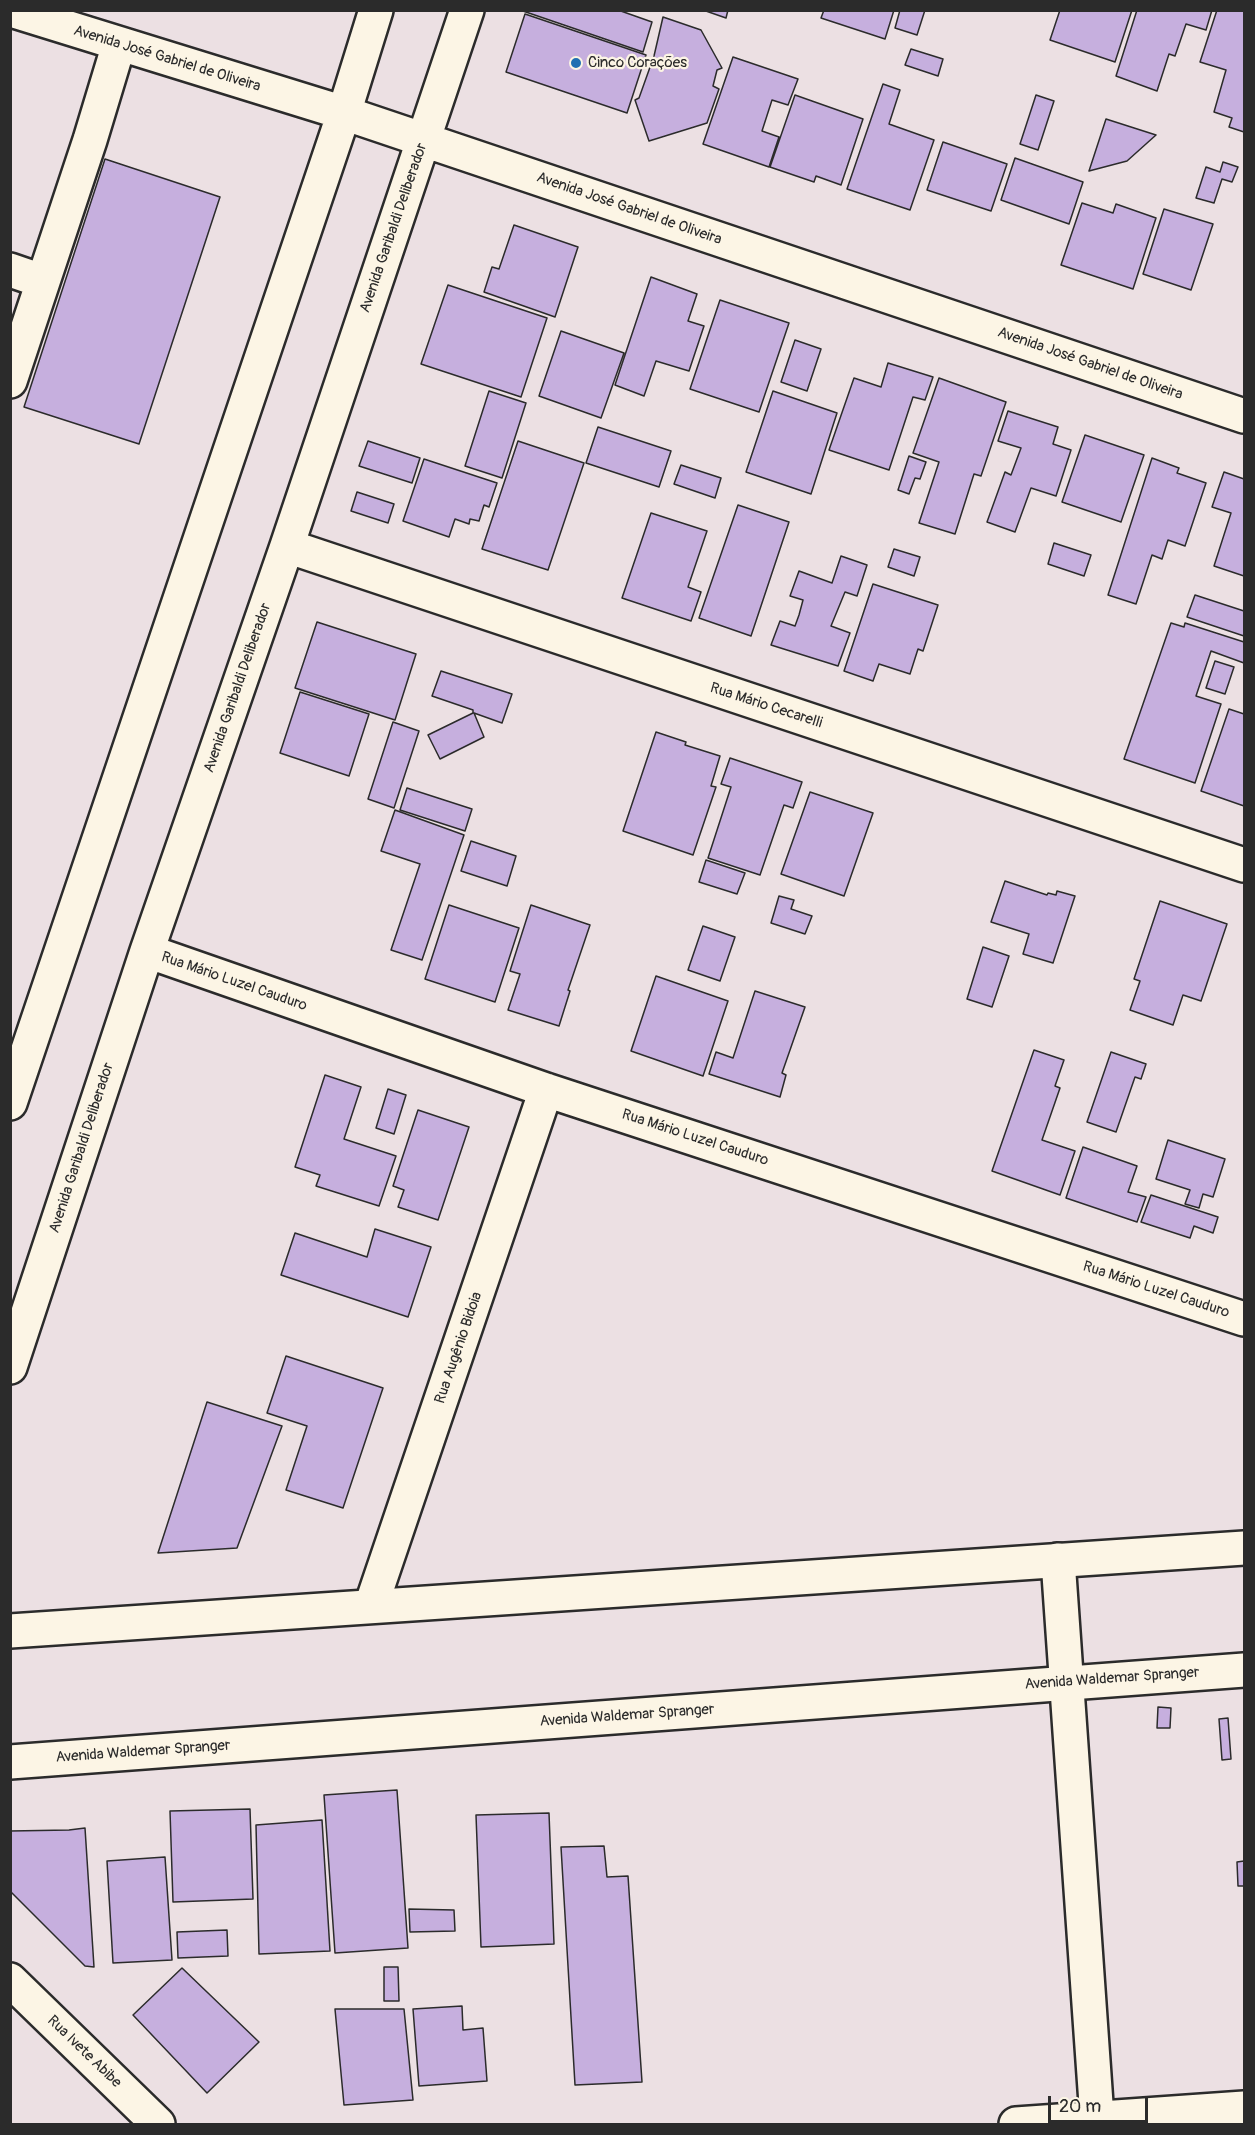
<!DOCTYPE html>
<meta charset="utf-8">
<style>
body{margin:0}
#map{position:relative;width:1255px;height:2135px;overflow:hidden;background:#ece0e3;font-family:Pangolin,sans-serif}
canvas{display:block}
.frame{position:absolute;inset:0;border:12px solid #2b2b2b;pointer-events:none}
.scale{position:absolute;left:1048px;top:2096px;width:100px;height:27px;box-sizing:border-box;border:3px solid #2b2b2b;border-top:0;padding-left:8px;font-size:18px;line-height:21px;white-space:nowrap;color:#2b2b2b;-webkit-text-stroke:4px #fcf5e5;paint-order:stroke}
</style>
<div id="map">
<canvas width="1255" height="2135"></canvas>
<div class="frame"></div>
<div class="scale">20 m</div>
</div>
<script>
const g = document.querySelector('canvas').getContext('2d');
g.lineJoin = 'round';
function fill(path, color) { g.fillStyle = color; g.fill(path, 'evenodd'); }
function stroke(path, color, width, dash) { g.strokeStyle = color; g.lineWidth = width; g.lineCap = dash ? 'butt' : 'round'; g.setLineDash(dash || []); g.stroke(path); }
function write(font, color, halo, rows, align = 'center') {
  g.font = font + ' Pangolin,sans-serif'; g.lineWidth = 4.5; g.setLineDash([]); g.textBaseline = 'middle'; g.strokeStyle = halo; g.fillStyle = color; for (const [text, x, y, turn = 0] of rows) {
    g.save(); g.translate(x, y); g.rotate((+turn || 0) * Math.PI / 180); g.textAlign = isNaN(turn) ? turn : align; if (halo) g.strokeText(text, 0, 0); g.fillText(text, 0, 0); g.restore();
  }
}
const building = new Path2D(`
 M520,10H618L652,22L643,52Z
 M703,10H728L726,18Z
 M824,10H894L885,39L821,18Z
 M900,10H925L917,35L895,28Z
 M1060,10H1132L1115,62L1050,40Z
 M1137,10H1212L1206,30L1186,24L1175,56L1169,54L1157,91L1116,76Z
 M1217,10H1244V132L1229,127L1232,118L1214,112L1226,70L1200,62Z
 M525,14L646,55L627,113L506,72Z
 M663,17L701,30L722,68L717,70L713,86L719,89L707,123L649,141L635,100L639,98L654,56Z
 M911,49L943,59L938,76L905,65Z
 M733,57L798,79L788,105L772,100L762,131L779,137L769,167L703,144Z
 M883,84L900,90L889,124L934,140L910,210L847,189Z
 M795,95L863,119L841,185L816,176L814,182L770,167Z
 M1036,95L1054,101L1038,150L1020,144Z
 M1106,119L1156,135L1127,161L1089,171Z
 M943,142L1007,164L991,211L927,190Z
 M1015,158L1083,182L1069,224L1001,200Z
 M105,159L220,197L139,444L24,407Z
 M1223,162L1238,167L1232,182L1222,179L1214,203L1196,198L1206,167L1220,172Z
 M1082,203L1113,213L1116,204L1156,218L1133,289L1061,265Z
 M1164,209L1213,224L1191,290L1143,274Z
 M514,225L578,247L555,317L484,292L492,267L499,269Z
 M651,277L697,294L688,321L704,326L689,371L656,361L644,396L615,385Z
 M448,285L547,318L521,397L421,364Z
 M720,300L789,323L759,412L690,389Z
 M561,331L624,353L601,418L539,396Z
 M795,340L821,349L807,391L781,382Z
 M888,363L933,377L925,400L913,397L889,470L829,450L854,378L881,387Z
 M939,378L1006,402L981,476L974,474L955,534L919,523L939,462L913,453Z
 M489,391L526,403L502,478L465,466Z
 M773,391L837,413L811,494L746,472Z
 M1008,411L1058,427L1053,444L1071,450L1056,496L1031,488L1015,532L987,522L1005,472L1011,475L1021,448L998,441Z
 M598,427L671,451L659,487L586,463Z
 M1085,435L1144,455L1121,522L1062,502Z
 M368,441L420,458L412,483L359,466Z
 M518,441L584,463L548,570L482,549Z
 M909,456L926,462L920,479L915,478L909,494L898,490Z
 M1152,458L1179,468L1177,473L1206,483L1185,546L1168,540L1162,559L1152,555L1136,604L1108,595Z
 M424,459L497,483L489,507L484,505L479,521L470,519L469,524L455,519L449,537L403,521Z
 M681,465L721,478L715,498L674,484Z
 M1224,472L1244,479V576L1214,566L1231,513L1212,507Z
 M357,492L394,504L388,523L351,511Z
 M738,505L789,522L751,636L699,618Z
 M651,513L707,531L688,587L701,592L691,621L622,598Z
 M1054,543L1091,555L1084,576L1048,564Z
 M894,549L920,557L914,576L888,567Z
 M841,556L867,565L857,596L845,592L831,626L850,633L838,666L771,645L780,621L795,626L799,615L803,600L790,596L799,571L832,583Z
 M873,584L938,605L923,651L918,649L910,674L879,664L873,681L844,671Z
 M1195,595L1244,611V636L1187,617Z
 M317,622L416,654L395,720L295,688Z
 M1171,623L1184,627L1185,623L1244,642V663L1211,651L1196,696L1221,704L1195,783L1124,759Z
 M1215,661L1234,667L1225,694L1206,688Z
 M441,671L512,694L502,723L474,713L484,737L440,759L428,735L473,713V710L432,696Z
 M300,692L369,714L349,776L280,753Z
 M1229,709L1244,714V806L1201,791Z
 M393,722L419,731L394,808L368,799Z
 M656,732L686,742L685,745L720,756L711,786L716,787L693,855L623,831Z
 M730,758L802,782L793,808L784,805L760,875L708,858L731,787L721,784Z
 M407,788L472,809L465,831L400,810Z
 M810,792L873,813L844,896L781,874Z
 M395,810L464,835L422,960L391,950L420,864L381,851Z
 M471,841L516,856L507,886L461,871Z
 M706,860L745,873L737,894L699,882Z
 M1005,881L1047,895L1048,893L1056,895L1057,891L1075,896L1053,963L1023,954L1029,934L991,922Z
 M779,896L794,900L791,909L812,916L805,934L771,923Z
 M1160,901L1227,924L1201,1001L1183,995L1173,1025L1130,1010L1140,981L1134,979Z
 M449,905L519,928L495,1002L425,979Z
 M531,905L590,925L568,990L570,991L559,1026L508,1010L520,974L510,971Z
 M703,926L735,937L720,981L688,970Z
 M983,947L1009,956L992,1007L967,999Z
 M656,976L728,1001L703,1076L631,1051Z
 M755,991L805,1007L782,1073L786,1075L780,1097L709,1074L716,1052L733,1058Z
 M1034,1050L1064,1060L1055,1086L1060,1088L1042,1140L1075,1151L1060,1195L992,1171Z
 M1111,1052L1146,1064L1141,1079L1135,1077L1116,1132L1087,1122Z
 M325,1075L361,1087L344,1139L396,1156L379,1206L316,1186L320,1175L295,1167Z
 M388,1089L406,1095L394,1134L376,1128Z
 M418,1110L469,1127L438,1220L398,1207L404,1190L393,1186Z
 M1168,1140L1225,1159L1213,1197L1203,1194L1199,1208L1185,1204L1190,1190L1156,1179Z
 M1083,1147L1137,1166L1128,1192L1146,1197L1137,1222L1066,1198Z
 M1151,1195L1218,1217L1213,1233L1194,1226L1190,1238L1141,1222Z
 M375,1229L431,1247L408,1317L281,1275L295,1233L367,1257Z
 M286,1356L383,1388L343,1508L286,1490L307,1426L267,1413Z
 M207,1402L282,1426L237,1548L158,1553Z
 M1158,1707L1171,1708L1170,1728H1157Z
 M1228,1718L1231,1759L1222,1760L1219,1719Z
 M397,1790L408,1948L335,1953L324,1795Z
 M250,1809L253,1899L173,1902L170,1811Z
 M549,1813L554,1944L481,1947L476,1815Z
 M322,1820L330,1951L259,1954L256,1825Z
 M85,1828L94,1967L85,1966L10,1891V1831L69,1830Z
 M604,1846L607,1877L628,1876L642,2082L575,2085L561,1847Z
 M165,1857L172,1960L113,1963L107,1861Z
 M1244,1861V1886H1238L1237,1862Z
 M409,1909L454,1910L455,1931L410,1932Z
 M227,1930L228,1956L178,1958L177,1932Z
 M384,1967H398L399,2001H384Z
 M182,1968L259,2042L207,2093L133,2015Z
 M462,2006L463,2030L483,2028L487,2081L419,2086L413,2009Z
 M335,2009H404L413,2100L344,2105Z`);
fill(building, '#c6afde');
stroke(building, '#2b2b2b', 1.5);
const minor = new Path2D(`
 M11,10L344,113L1244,416
 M10,270L42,281
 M10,381L90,140L119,44
 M287,546L1244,865
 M147,951L546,1090L1244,1319
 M10,1103L344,113L376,10
 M10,1367L147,951L287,546L467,10
 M1058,1560L1097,2118
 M371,1606L546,1090
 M10,1980L158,2124
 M1016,2124L1244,2108`);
const major = new Path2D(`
 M10,1631L1244,1548
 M10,1762L1244,1670`);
stroke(minor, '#2b2b2b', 38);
stroke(major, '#2b2b2b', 38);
stroke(minor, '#fcf5e5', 33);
stroke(major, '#fcf5e5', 33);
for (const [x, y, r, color] of [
 [576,63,6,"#1f6fb2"]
]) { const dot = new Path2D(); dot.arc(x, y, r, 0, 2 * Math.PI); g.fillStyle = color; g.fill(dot); stroke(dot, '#fcf5e5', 2); }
write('15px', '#2b2b2b', '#fcf5e5', [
 ["Avenida José Gabriel de Oliveira",167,59,17],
 ["Avenida José Gabriel de Oliveira",629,209,19],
 ["Avenida Garibaldi Deliberador",394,228,-71],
 ["Avenida José Gabriel de Oliveira",1090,364,19],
 ["Avenida Garibaldi Deliberador",238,688,-71],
 ["Rua Mário Cecarelli",766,706,18],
 ["Rua Mário Luzel Cauduro",234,982,19],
 ["Rua Mário Luzel Cauduro",695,1138,18],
 ["Avenida Garibaldi Deliberador",82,1148,-72],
 ["Rua Mário Luzel Cauduro",1156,1290,18],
 ["Rua Augênio Bidoia",459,1348,-71],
 ["Avenida Waldemar Spranger",1112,1679,-4],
 ["Avenida Waldemar Spranger",627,1716,-4],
 ["Avenida Waldemar Spranger",143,1752,-4],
 ["Rua Ivete Abibe",84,2052,44]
]);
write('15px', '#2b2b2b', '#fcf5e5', [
 ["Cinco Corações",588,63]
], 'left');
</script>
